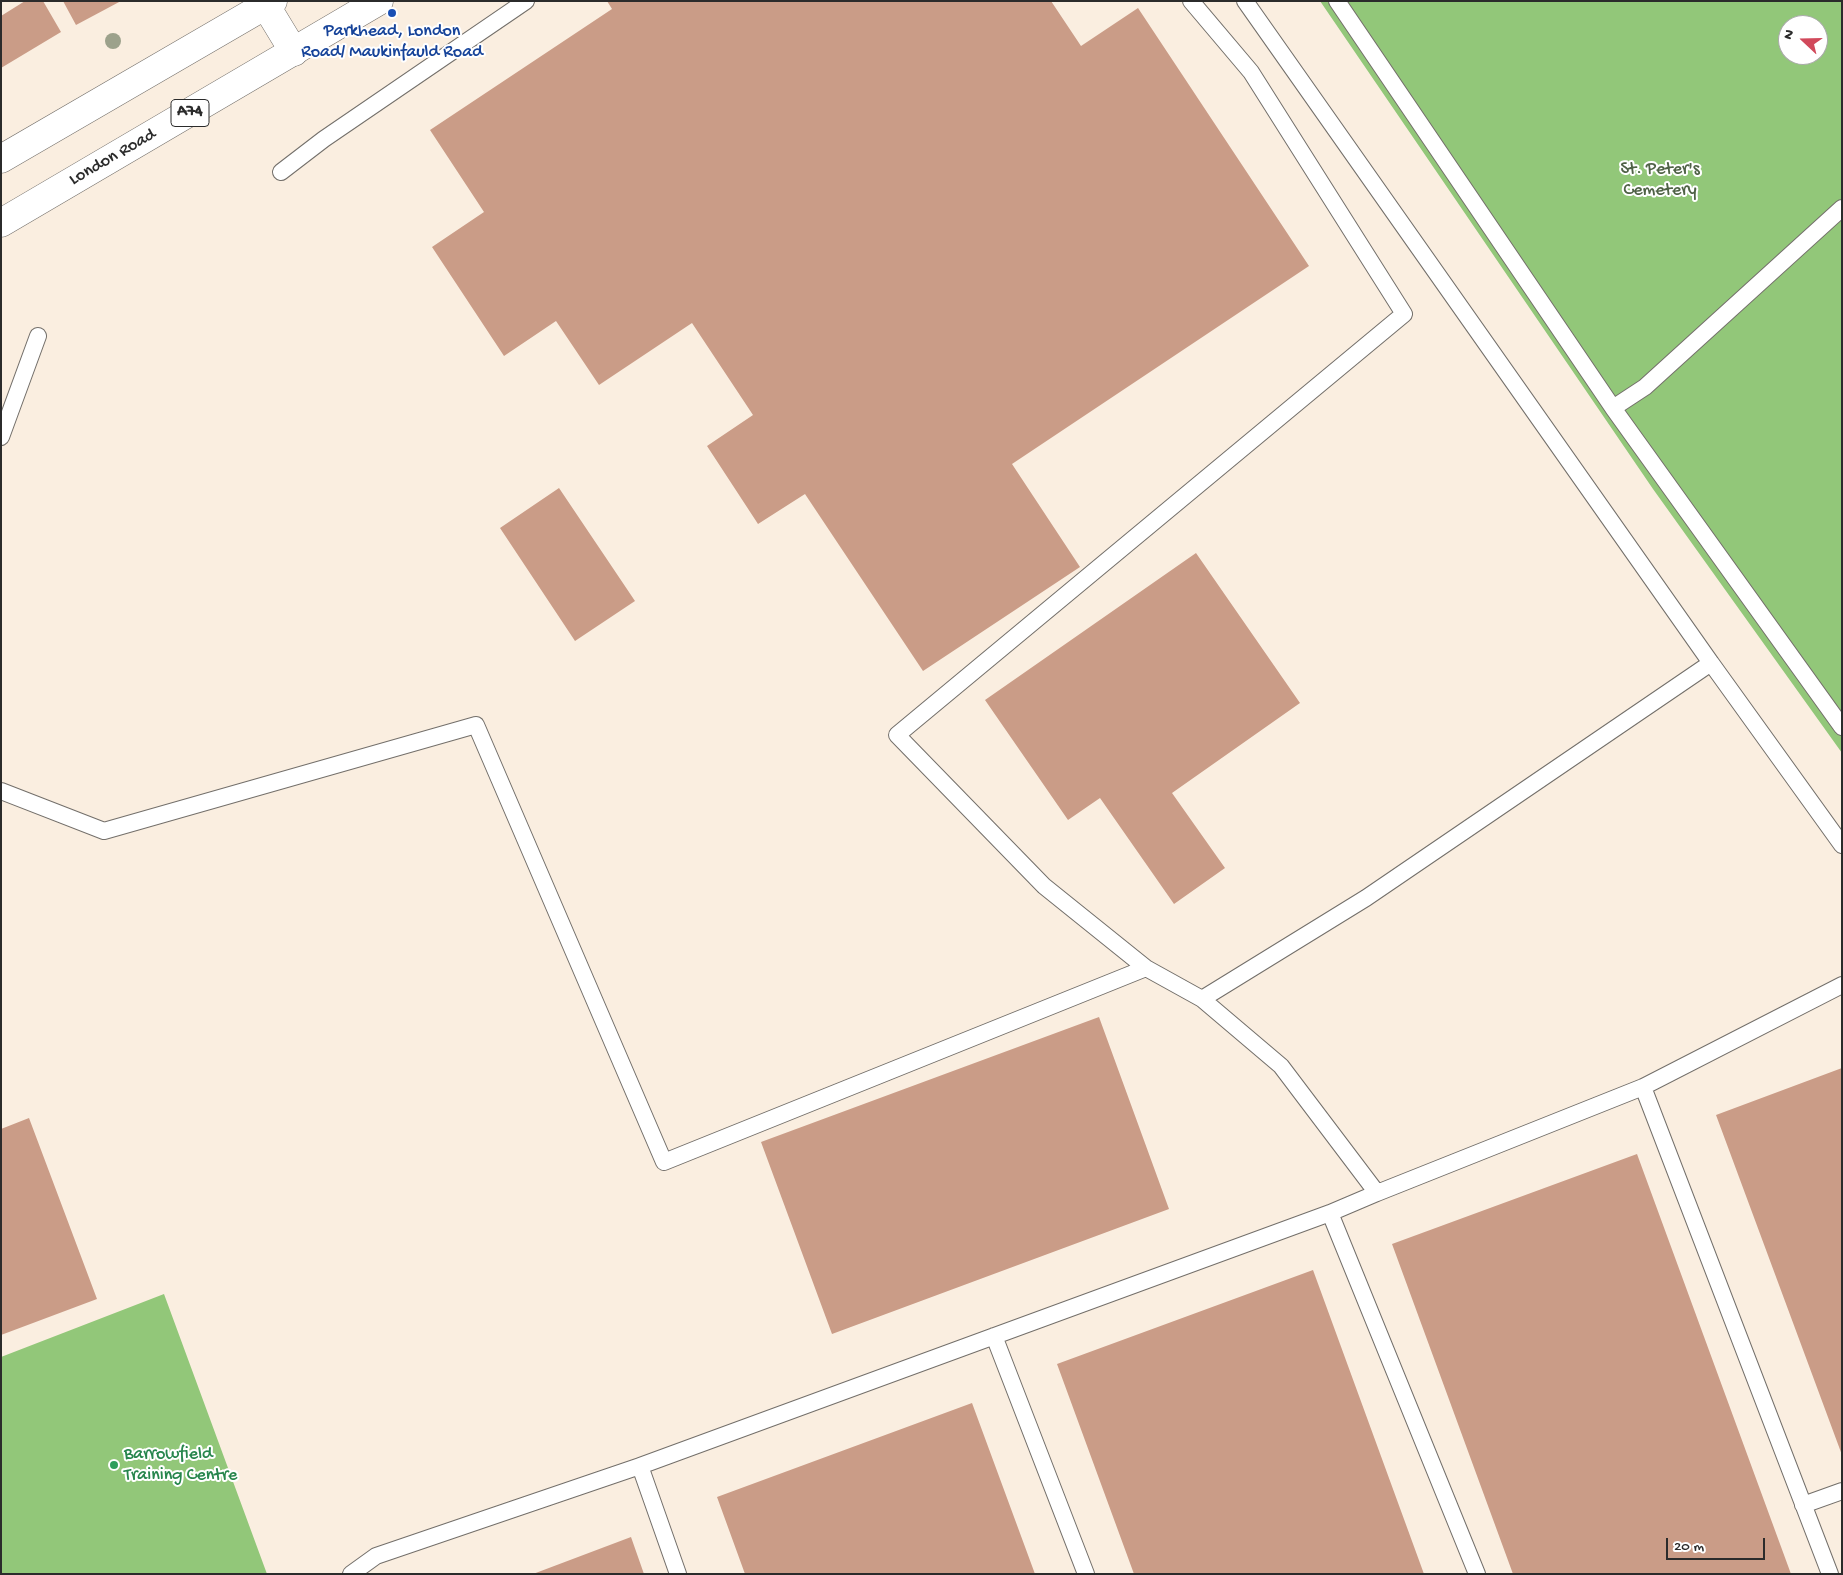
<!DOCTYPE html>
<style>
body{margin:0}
#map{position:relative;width:1843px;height:1575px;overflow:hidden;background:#faeee0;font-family:"Gochi Hand",sans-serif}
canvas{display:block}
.frame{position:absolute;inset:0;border:2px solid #2b2b2b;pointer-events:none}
.north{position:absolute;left:1778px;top:15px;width:50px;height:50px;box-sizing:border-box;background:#fff;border:1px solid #aaa;border-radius:50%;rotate:291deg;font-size:14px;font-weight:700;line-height:20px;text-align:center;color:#2b2b2b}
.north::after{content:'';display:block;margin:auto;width:18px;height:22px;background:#d1495b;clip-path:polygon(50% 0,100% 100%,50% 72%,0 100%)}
.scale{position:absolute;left:1666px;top:1538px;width:99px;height:22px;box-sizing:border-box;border:2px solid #2b2b2b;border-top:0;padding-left:6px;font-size:15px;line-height:18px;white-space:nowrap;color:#2b2b2b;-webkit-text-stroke:4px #fff;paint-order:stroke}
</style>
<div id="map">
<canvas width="1843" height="1575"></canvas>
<div class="frame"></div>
<div class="north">N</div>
<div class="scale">20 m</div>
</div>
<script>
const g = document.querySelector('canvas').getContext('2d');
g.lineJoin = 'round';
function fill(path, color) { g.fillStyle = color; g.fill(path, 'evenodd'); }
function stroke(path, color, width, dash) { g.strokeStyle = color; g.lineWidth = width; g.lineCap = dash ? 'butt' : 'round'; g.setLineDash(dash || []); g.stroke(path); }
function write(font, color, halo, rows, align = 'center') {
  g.font = font + ' "Gochi Hand",sans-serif'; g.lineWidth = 4; g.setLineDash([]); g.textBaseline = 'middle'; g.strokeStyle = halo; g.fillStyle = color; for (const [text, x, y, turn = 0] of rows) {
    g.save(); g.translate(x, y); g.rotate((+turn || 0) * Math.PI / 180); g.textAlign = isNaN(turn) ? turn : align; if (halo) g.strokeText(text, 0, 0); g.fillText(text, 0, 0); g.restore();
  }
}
fill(new Path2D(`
 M1320,1H1842V753L1653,489ZM1788,25H1818V55H1788Z
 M164,1294L267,1574H1V1357Z`), '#92c779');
fill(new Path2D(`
 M25,1H43L61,32L1,68V16Z
 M63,1H121L76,25Z
 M607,1H1051L1081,46L1138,8L1309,266L1012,464L1080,567L923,671L805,494L758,524L707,446L753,415L692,323L599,385L556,321L504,356L432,247L484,212L430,130L612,9Z
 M559,488L635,601L575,641L500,528Z
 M1196,553L1300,703L1172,793L1225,868L1174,904L1100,798L1068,820L985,700Z
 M1099,1017L1169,1209L832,1334L761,1142Z
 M1842,1068V1455L1716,1115Z
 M29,1118L97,1299L1,1335V1129Z
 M1637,1154L1791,1574H1513L1392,1244Z
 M1313,1270L1424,1574H1134L1057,1364Z
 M972,1403L1035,1574H745L717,1497Z
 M631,1537L644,1574H533Z`), '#ca9c87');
const lane = new Path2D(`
 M1337,1L1613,408L1842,727
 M281,172L324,139L526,1
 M1613,408L1645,387L1842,208
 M1,437L38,336
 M1711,663L1842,845
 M1,791L104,831L476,725L664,1162L1146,968
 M1202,999L1366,898L1711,663L1245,1
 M1643,1087L1830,1574
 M1377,1193L1643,1087L1842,985
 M1330,1213L1477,1574
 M994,1336L1086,1574
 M1803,1505L1842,1491
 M351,1574L376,1556L640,1466
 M678,1574L640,1466L1330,1213L1377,1193L1281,1066L1202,999L1146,968L1044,886L897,735L1404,314L1251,72L1191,1`);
const street = new Path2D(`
 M263,1L294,52`);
const primary = new Path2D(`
 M1,159L273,1
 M1,223L379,1`);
stroke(lane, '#736f6a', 18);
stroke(street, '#736f6a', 29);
stroke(primary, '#736f6a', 29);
stroke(lane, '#fff', 16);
stroke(street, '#fff', 28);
stroke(primary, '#fff', 28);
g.fillStyle = '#9ca18b';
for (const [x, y] of [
 [113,41]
]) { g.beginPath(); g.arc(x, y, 8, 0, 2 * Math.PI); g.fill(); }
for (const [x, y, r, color] of [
 [392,13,5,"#1a4fb4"],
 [114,1465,5,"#2e9e5b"]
]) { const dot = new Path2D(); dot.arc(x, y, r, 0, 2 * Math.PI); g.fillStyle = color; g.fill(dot); stroke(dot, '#fff', 2); }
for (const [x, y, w] of [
 [190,113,38]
]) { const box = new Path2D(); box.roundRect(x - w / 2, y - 13.5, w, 27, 4); g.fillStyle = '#fff'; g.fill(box); stroke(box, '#2b2b2b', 1); }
write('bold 16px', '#2b2b2b', null, [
 ["A74",190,113]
]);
write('18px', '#164399', '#fff', [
 ["Parkhead, London",392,32],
 ["Road/ Maukinfauld Road",392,53]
]);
write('18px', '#2b2b2b', '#fff', [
 ["London Road",113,158,-30]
]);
write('18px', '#4f6246', '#fff', [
 ["St. Peter's",1660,170],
 ["Cemetery",1660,191]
]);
write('18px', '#27864d', '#fff', [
 ["Barrowfield",124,1455],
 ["Training Centre",124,1476]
], 'left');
</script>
